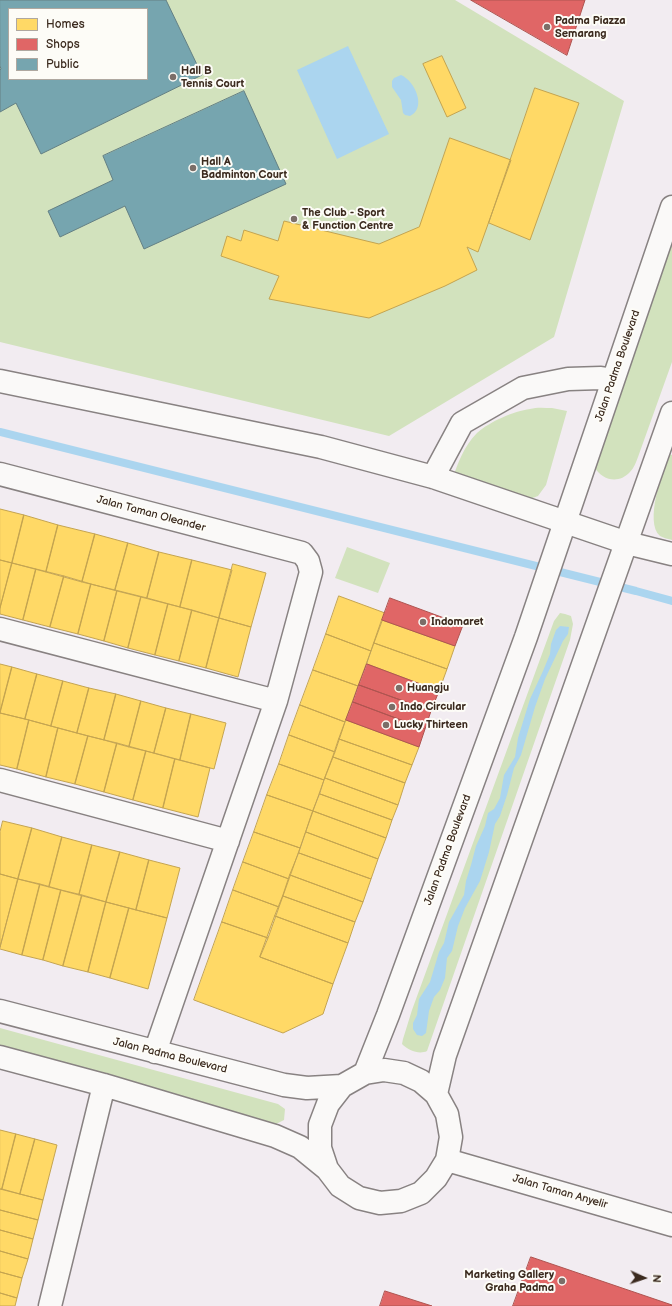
<!DOCTYPE html>
<style>
body{margin:0}
#map{position:relative;width:672px;height:1306px;overflow:hidden;background:#f2ecf1;font-family:"Balsamiq Sans",sans-serif}
canvas{display:block}
.legend{position:absolute;left:8px;top:8px;width:140px;height:72px;box-sizing:border-box;background:#fdfcf7;border:1px solid #afa8a0;margin:0;padding:5px 7px;list-style:none;font-size:12px;color:#3b2a1e}
.legend li{display:flex;align-items:center;gap:8px;height:20px}
.legend b{width:20px;border:1px solid #afa8a0}
.north{position:absolute;left:624px;top:1258px;width:40px;height:40px;-webkit-text-stroke:3px #fdfcf7;paint-order:stroke;rotate:93deg;font-size:11px;font-weight:700;line-height:16px;text-align:center;color:#3b2a1e}
.north::after{content:'';display:block;margin:auto;width:14px;height:18px;background:#3b2a1e;clip-path:polygon(50% 0,100% 100%,50% 72%,0 100%)}
</style>
<div id="map">
<canvas width="672" height="1306"></canvas>
<ul class="legend">
<li><b style="height:11px;background:#ffd966"></b>Homes</li>
<li><b style="height:11px;background:#e06666"></b>Shops</li>
<li><b style="height:11px;background:#76a5af"></b>Public</li>
</ul>
<div class="north">N</div>
</div>
<script>
const g = document.querySelector('canvas').getContext('2d');
g.lineJoin = 'round';
function fill(path, color) { g.fillStyle = color; g.fill(path, 'evenodd'); }
function stroke(path, color, width, dash) { g.strokeStyle = color; g.lineWidth = width; g.lineCap = dash ? 'butt' : 'round'; g.setLineDash(dash || []); g.stroke(path); }
function write(font, color, halo, rows, align = 'center') {
  g.font = font + ' "Balsamiq Sans",sans-serif'; g.lineWidth = 4; g.setLineDash([]); g.textBaseline = 'middle'; g.strokeStyle = halo; g.fillStyle = color; for (const [text, x, y, turn = 0] of rows) {
    g.save(); g.translate(x, y); g.rotate((+turn || 0) * Math.PI / 180); g.textAlign = isNaN(turn) ? turn : align; if (halo) g.strokeText(text, 0, 0); g.fillText(text, 0, 0); g.restore();
  }
}
fill(new Path2D(`
 M0,0H455L624,101L554,337L389,436L0,342ZM9,9H147V79H9Z
 M672,230V362L638,457C636,462 634,468 630,472C619,484 603,481 594,467Z
 M552,408L567,411L546,485L538,496L524,501L452,480C458,463 464,446 477,433C489,422 514,411 530,409C537,407 545,408 552,408Z
 M668,454L672,455V540C669,539 663,538 660,536C644,522 663,471 668,454Z
 M347,547L390,563L378,593L335,578Z
 M560,613L565,614L571,616L573,624L570,640L427,1051C419,1055 408,1050 402,1044L403,1039L412,1010L554,621Z
 M0,1028L278,1104L285,1109L284,1120L276,1124L266,1122L0,1048Z`), '#d2e2bd');
fill(new Path2D(`
 M348,46L389,134L337,159L297,70Z
 M401,75C415,81 427,108 410,116L405,115L403,113L401,100L392,87V81L394,78Z
 M560,626L569,627L568,634L563,641L545,679L535,707L521,755L514,768L507,795L500,816L495,824L489,852L480,881L465,908L458,926L452,951L447,958L445,978L440,990L434,997L429,1011L426,1033L422,1036L417,1035L413,1029V1023L417,1015L419,999L430,982L439,952L444,943L449,922L464,895L466,881L471,865L476,846L485,826L488,813L494,809L500,798L504,775L515,757L518,738L530,699L543,671L550,654L551,644L556,630Z`), '#abd5ef');
const homes = new Path2D(`
 M442,56L466,108L447,117L423,64Z
 M535,88L579,103L530,240L489,223Z
 M450,138L511,160L478,252L467,247L477,270L445,286L369,318L269,299L279,276L221,256L227,236L241,241L244,230L278,241L284,221L379,244L419,227Z
 M0,509L24,515L12,563L0,560Z
 M24,515L58,525L46,572L12,563Z
 M58,525L95,534L82,582L46,572Z
 M95,534L128,543L115,590L82,582Z
 M128,543L159,552L147,598L115,590Z
 M159,552L192,560L180,607L147,598Z
 M0,560L12,563L0,608Z
 M192,560L232,570L219,618L180,607Z
 M12,563L36,569L23,620L0,614V608Z
 M233,564L266,573L251,627L219,618Z
 M36,569L64,576L50,627L23,620Z
 M64,576L91,584L78,634L50,627Z
 M91,584L117,591L104,641L78,634Z
 M117,591L141,597L128,648L104,641Z
 M339,596L385,613L371,651L326,634Z
 M141,597L168,604L155,655L128,648Z
 M168,604L192,610L179,661L155,655Z
 M192,610L219,618L206,668L179,661Z
 M219,618L251,627L238,677L206,668Z
 M382,620L455,646L447,669L374,643Z
 M326,634L371,651L358,686L313,670Z
 M374,643L447,669L439,691L367,664Z
 M0,664L12,667L0,713Z
 M12,667L37,674L25,719L0,713Z
 M313,670L358,686L345,722L300,705Z
 M37,674L63,681L51,726L25,719Z
 M63,681L89,688L77,733L51,726Z
 M89,688L116,694L104,740L77,733Z
 M116,694L141,701L129,747L104,740Z
 M141,701L166,708L154,753L129,747Z
 M300,705L345,722L335,752L289,735Z
 M166,708L191,714L180,760L154,753Z
 M0,713L29,720L17,769L0,765Z
 M191,714L226,723L214,769L180,760Z
 M29,720L58,728L46,777L17,769Z
 M346,720L419,747L412,765L339,739Z
 M58,728L88,736L75,784L46,777Z
 M289,735L335,752L324,780L279,764Z
 M88,736L117,743L104,792L75,784Z
 M339,739L412,765L405,783L333,757Z
 M117,743L146,751L133,800L104,792Z
 M146,751L175,759L163,808L133,800Z
 M333,757L405,783L398,805L325,778Z
 M175,759L210,768L198,817L163,808Z
 M279,764L324,780L313,811L267,795Z
 M325,778L398,805L392,820L320,794Z
 M320,794L392,820L386,838L313,811Z
 M267,795L313,811L300,848L254,832Z
 M313,811L386,838L378,859L306,832Z
 M3,821L32,828L18,879L0,874V832Z
 M32,828L62,837L49,887L18,879Z
 M254,832L300,848L289,879L243,862Z
 M306,832L378,859L371,879L299,853Z
 M62,837L92,845L79,895L49,887Z
 M92,845L120,852L106,902L79,895Z
 M120,852L149,860L136,910L106,902Z
 M299,853L371,879L363,902L290,875Z
 M149,860L180,868L167,918L136,910Z
 M243,862L289,879L279,907L233,890Z
 M0,874L18,879L0,947Z
 M290,875L363,902L355,922L283,896Z
 M18,879L40,884L22,955L0,949Z
 M40,884L61,890L43,960L22,955Z
 M61,890L82,895L63,966L43,960Z
 M233,890L279,907L268,938L222,922Z
 M82,895L106,902L88,972L63,966Z
 M283,896L355,922L348,943L275,916Z
 M106,902L129,908L110,978L88,972Z
 M129,908L167,918L148,989L110,978Z
 M275,916L348,943L333,984L260,957Z
 M222,922L268,938L260,957L333,984L323,1014L283,1033L194,1000Z
 M0,1130L16,1134L2,1189H0Z
 M16,1134L35,1139L20,1194L2,1189Z
 M35,1139L57,1145L43,1200L20,1194Z
 M0,1189L43,1200L38,1220L0,1210Z
 M0,1210L38,1220L33,1239L0,1230Z
 M0,1230L33,1239L28,1259L0,1251Z
 M0,1251L28,1259L22,1278L0,1272Z
 M0,1272L22,1278L17,1298L0,1293Z
 M0,1293L17,1298L15,1306H0Z`);
fill(homes, '#ffd966');
stroke(homes, '#c4a450', 1);
const shops = new Path2D(`
 M471,0H585L567,55Z
 M390,598L463,625L455,646L382,620Z
 M367,664L439,691L431,711L359,685Z
 M359,685L431,711L425,729L353,702Z
 M353,702L425,729L419,747L346,720Z
 M531,1257L672,1305V1306H513Z
 M385,1291L432,1306H380Z`);
fill(shops, '#e06666');
stroke(shops, '#ae5450', 1);
const public = new Path2D(`
 M0,0H166L202,75L41,154L16,103L0,112V70L1,69L0,66ZM9,9H147V79H9Z
 M244,91L286,184L144,249L125,206L60,237L48,211L113,180L103,156Z`);
fill(public, '#76a5af');
stroke(public, '#648084', 1);
stroke(new Path2D(`
 M0,432L636,591L672,601`), '#abd5ef', 8);
const street = new Path2D(`
 M0,381L321,447L433,477L627,543L672,554
 M0,474L302,553L308,561L311,572L276,701L155,1052
 M433,477L462,423L523,388L568,379L601,378L613,380
 M0,629L276,701
 M0,780L228,841
 M0,1011L284,1085L307,1088L342,1086
 M0,1057L104,1085L275,1136L300,1147L327,1169L340,1186L359,1198L380,1203L401,1201L421,1193L436,1178L447,1160L451,1137L447,1114L436,1094L421,1081L404,1073L384,1070L365,1073L342,1086L328,1104L320,1125V1148L327,1169
 M365,1073L388,1015L526,637L672,207
 M436,1094L445,1055L672,413
 M447,1160L672,1225
 M50,1306L104,1085`);
stroke(street, '#888282', 25);
stroke(street, '#faf9f8', 22);
for (const [x, y, r, color] of [
 [547,27,4,"#7b6e68"],
 [173,77,4,"#7b6e68"],
 [193,168,4,"#7b6e68"],
 [294,219,4,"#7b6e68"],
 [423,622,4,"#7b6e68"],
 [399,688,4,"#7b6e68"],
 [392,707,4,"#7b6e68"],
 [386,725,4,"#7b6e68"],
 [562,1281,4,"#7b6e68"]
]) { const dot = new Path2D(); dot.arc(x, y, r, 0, 2 * Math.PI); g.fillStyle = color; g.fill(dot); stroke(dot, '#fdfcf7', 1.5); }
write('bold 11px', '#3b2a1e', '#fdfcf7', [
 ["Padma Piazza",555,21],
 ["Semarang",555,34],
 ["Hall B",181,71],
 ["Tennis Court",181,84],
 ["Hall A",201,162],
 ["Badminton Court",201,175],
 ["The Club - Sport",302,213],
 ["& Function Centre",302,226],
 ["Indomaret",431,622],
 ["Huangju",407,688],
 ["Indo Circular",400,707],
 ["Lucky Thirteen",394,725],
 ["Marketing Gallery",554,1275,"right"],
 ["Graha Padma",554,1288,"right"]
], 'left');
write('11px', '#3b2a1e', '#fdfcf7', [
 ["Jalan Padma Boulevard",618,366,-71],
 ["Jalan Taman Oleander",151,514,15],
 ["Jalan Padma Boulevard",448,850,-70],
 ["Jalan Padma Boulevard",170,1056,14],
 ["Jalan Taman Anyelir",560,1192,16]
]);
</script>
